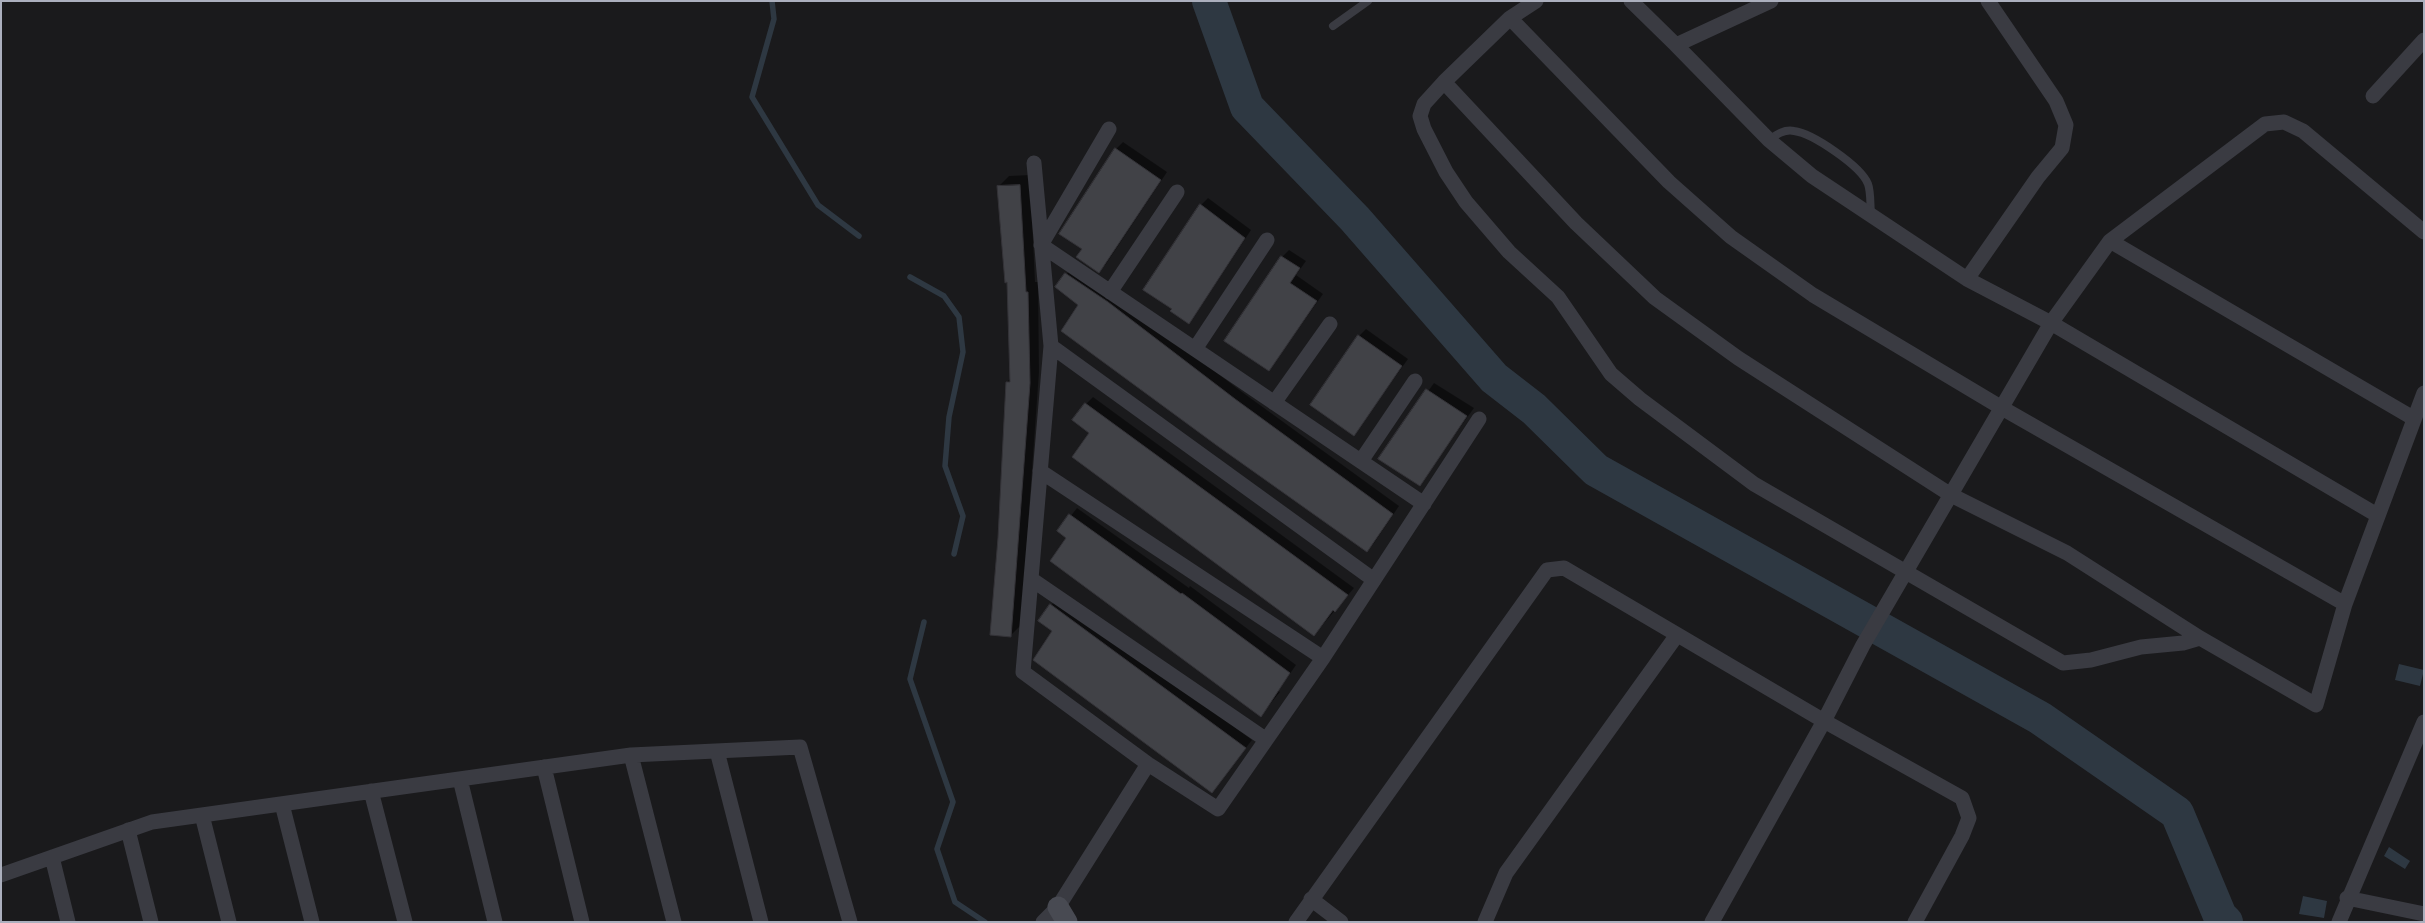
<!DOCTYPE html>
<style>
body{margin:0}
#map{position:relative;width:2425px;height:923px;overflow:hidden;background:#1a1a1c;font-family:Overpass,sans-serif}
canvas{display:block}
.frame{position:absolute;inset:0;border:2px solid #abafbd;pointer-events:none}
</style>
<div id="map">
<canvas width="2425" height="923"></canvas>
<div class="frame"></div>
</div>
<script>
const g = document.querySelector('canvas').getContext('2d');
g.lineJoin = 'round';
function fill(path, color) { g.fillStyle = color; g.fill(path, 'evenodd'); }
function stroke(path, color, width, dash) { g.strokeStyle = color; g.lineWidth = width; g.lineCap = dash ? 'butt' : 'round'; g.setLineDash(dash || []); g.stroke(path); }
fill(new Path2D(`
 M2399,664L2424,670L2420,686L2395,680Z
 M2389,847L2410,861L2405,869L2384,856Z
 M2303,896L2327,901L2324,918L2299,914Z`), '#2e3842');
fill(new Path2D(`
 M1123,142L1167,172L1106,264L1099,271L1083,249L1116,149Z
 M1030,175L1035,282H1038L1039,372L1021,625L1011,635L999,538L1007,382L1011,378L1008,281L999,186L1009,176Z
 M1208,198L1251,230L1195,315L1188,322L1201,205Z
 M1289,250L1306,261L1296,275L1323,294L1269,370L1282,257Z
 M1073,266L1115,295L1242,392L1399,506L1374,543L1367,551L1057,287Z
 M1366,329L1408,359L1354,434L1359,336Z
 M1434,383L1474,408L1419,484L1380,458Z
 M1093,397L1354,588L1314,635L1091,433L1086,404Z
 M1077,508L1189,588L1190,586L1296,665L1278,691L1280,692L1261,715L1059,531Z
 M1058,597L1252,740L1212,791L1054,631L1039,620Z`), '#0007');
stroke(new Path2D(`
 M772,1L774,19L752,97L818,205L859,236
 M910,277L944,296L959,317L963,352L949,417L945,466L963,516L954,554
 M924,622L910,679L953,802L937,849L955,902L985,922`), '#2e3842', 5.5);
stroke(new Path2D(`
 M1209,1L1247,107L1355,219L1494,378L1534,409L1596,470L2040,718L2177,813L2220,916L2226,922`), '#2e3842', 34);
const building = new Path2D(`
 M1115,148L1161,180L1099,273L1076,257L1082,249L1059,234Z
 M1020,185L1026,292H1028L1030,383L1011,637L990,635L998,538L1006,382H1010L1007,282L1005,283L997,186Z
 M1200,204L1245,238L1189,324L1170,311L1172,309L1143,290Z
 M1281,256L1300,268L1290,283L1317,301L1269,371L1224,341Z
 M1065,273L1108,302L1235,399L1393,514L1367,552L1219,447L1061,331L1078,305L1055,287Z
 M1358,335L1402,366L1354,436L1310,405Z
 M1426,389L1467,416L1420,486L1378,459Z
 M1085,403L1348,595L1335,612L1333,610L1314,636L1072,457L1089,433L1072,420Z
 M1069,514L1181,594L1182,593L1290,673L1261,717L1050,561L1066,538L1057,531Z
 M1050,604L1246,748L1212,793L1033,660L1052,631L1038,621Z`);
fill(building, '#414247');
stroke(building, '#343338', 1);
stroke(new Path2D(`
 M1333,26L1368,1
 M1769,140C1776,135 1784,129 1794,131C1812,133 1861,166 1868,184C1871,192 1870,205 1871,214`), '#3a3b42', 8);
stroke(new Path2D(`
 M1536,1L1510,18L1444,82L1424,104L1420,116L1424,129L1446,172L1466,202L1509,252L1558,297L1611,374L1640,399L1754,484L2063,663L2091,660L2141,647L2183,643L2200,638
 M1631,1L1676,45
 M1771,1L1676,45L1769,140L1812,176L1967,279L2051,323L2377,515
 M1510,18L1669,182L1731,237L1813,295L2002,408L2345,604
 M1444,82L1576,223L1655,298L1738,358L1951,495L2067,553L2200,638L2316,705L2345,604L2424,393
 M2373,96L2424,40
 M1109,129L1041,245L1424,504
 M1034,163L1051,346
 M2110,241L2413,418
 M1967,279L2038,177L2062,148L2066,125L2056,101L1988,1
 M1110,292L1177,192
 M1195,349L1267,240
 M1274,403L1330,324
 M1361,461L1415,381
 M1040,471L1323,658
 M1031,579L1265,739
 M1374,580L1051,346L1023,672L1148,764L1218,809L1323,658L1479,419
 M717,751L761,922
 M631,755L674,922
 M544,767L582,922
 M460,779L495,922
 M371,791L405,922
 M282,804L312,922
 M202,815L229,922
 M128,830L151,922
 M52,857L68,922
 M1,875L152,822L631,755L800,747L850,922
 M2347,898L2424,914
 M1311,899L1341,922
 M1043,922L1058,907L1148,764
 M1296,922L1547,570L1564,568L1824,721L1962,798L1969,818L1962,836L1915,922
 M1485,922L1506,873L1677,635
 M1712,922L1824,721L1863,645L2051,323L2110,241L2265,124L2284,122L2303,131L2424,232
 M2339,922L2424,722`), '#3a3b42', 15);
stroke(new Path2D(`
 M1058,907L1067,922`), '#484a52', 21);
</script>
